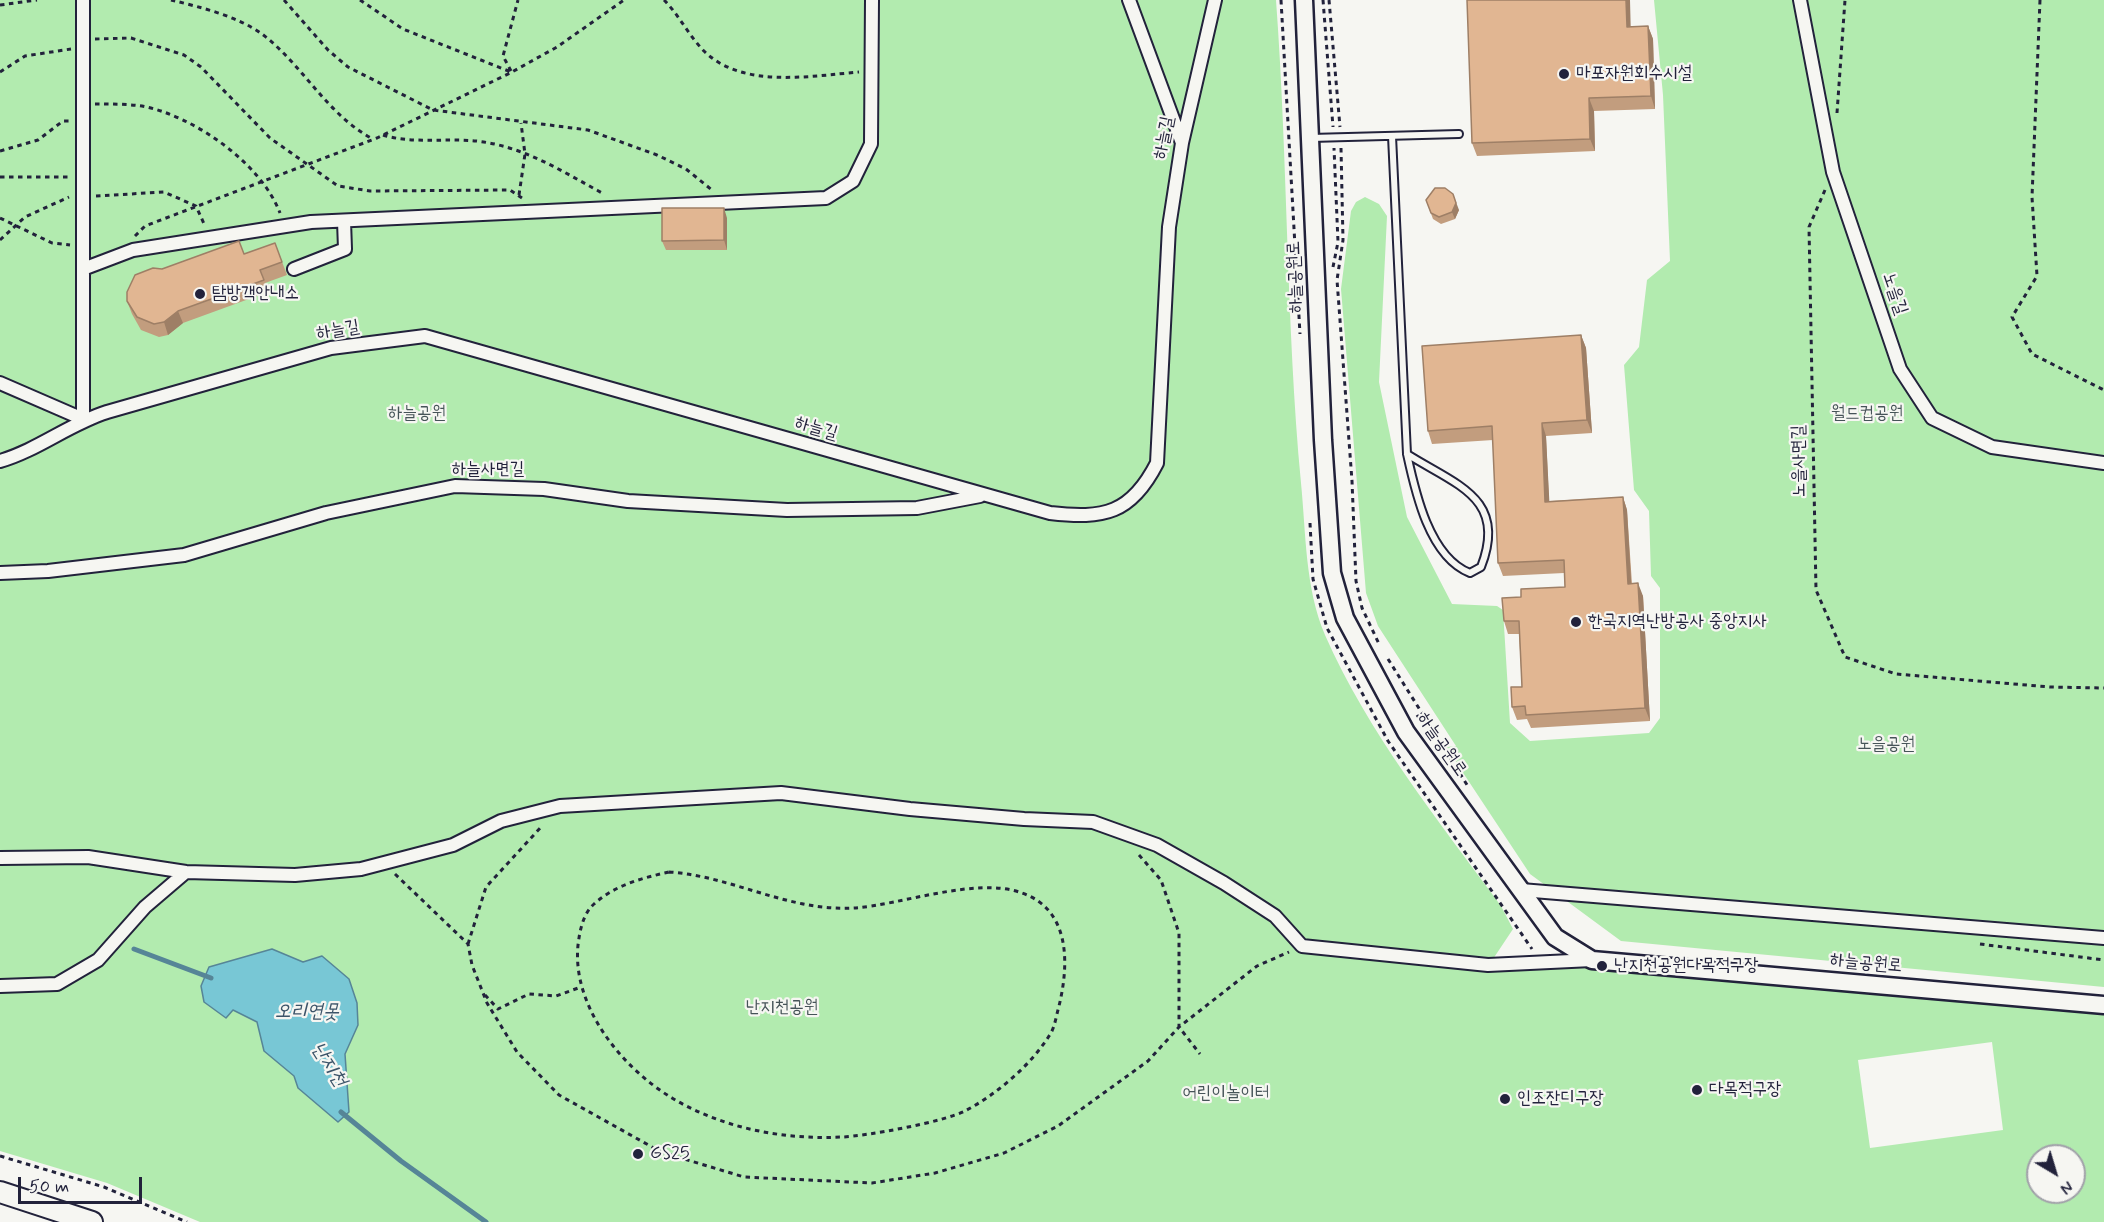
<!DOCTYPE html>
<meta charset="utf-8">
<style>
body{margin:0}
#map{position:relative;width:2104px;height:1222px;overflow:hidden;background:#f6f6f2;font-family:Mynerve,sans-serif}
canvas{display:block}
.north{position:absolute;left:2026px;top:1144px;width:60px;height:60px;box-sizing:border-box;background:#f6f6f2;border:2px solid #a1a1a9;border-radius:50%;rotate:142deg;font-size:16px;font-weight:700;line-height:24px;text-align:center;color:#22223b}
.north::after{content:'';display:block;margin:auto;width:21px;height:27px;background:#22223b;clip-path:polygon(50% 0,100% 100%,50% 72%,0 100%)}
.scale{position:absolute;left:18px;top:1177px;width:124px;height:27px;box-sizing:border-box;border:3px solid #22223b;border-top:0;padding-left:8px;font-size:18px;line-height:21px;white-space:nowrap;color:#22223b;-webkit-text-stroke:4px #f6f6f2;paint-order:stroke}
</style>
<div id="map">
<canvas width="2104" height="1222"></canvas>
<div class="north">N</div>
<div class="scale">50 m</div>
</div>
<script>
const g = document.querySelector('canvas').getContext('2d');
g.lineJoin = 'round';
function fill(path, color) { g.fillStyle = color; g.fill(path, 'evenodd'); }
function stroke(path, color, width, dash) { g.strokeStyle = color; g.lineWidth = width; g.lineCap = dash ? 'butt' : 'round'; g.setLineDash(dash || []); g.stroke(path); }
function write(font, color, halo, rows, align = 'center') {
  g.font = font + ' Mynerve,"Poor Story",sans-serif'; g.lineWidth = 4.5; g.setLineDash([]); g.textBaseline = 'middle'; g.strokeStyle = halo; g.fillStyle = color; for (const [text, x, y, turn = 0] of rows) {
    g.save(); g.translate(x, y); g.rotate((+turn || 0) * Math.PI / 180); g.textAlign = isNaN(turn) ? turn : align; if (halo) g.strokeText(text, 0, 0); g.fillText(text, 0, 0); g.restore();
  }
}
fill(new Path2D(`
 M0,0H1276C1288,161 1286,322 1301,483C1306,533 1305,588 1325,635C1368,733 1438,820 1501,906L1513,929L1489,965L1592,960L2104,1006V1222H200L107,1183L0,1151ZM1992,1042L2003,1130L1870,1148L1858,1060ZM2038,1156H2074V1192H2038Z
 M1654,0H2104V987L1621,941L1530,874L1446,747L1456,746L1378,626L1366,593L1341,289L1351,211L1356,202L1365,197L1379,204L1387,216L1379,382L1407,517L1452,604L1497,606L1503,610L1510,723L1530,741L1649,733L1660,718V588L1651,576L1649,511L1634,490L1624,365L1639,347L1647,280L1670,261L1663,95Z`), '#b2ebaf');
const water = new Path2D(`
 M272,949L303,962L322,956L349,979L357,1003L358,1025L345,1054L349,1112L338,1122L298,1088L294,1076L264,1051L257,1022L233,1010L226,1018L204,1002L201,986L209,967Z`);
fill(water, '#78c7d5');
stroke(water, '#568597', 1.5);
stroke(new Path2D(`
 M134,949L211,978
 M341,1112L401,1161L486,1222`), '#568597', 5);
const service = new Path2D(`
 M1392,136L1407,454C1415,491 1429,557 1470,573L1481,567C1508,498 1456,485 1407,454
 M1311,138L1459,134`);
const minor = new Path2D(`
 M1129,0L1182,143
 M1800,0L1833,172L1900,369L1932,418L1992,447L2104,463
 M83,269L133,250L311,222L826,198L853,181L871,144L872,0
 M294,269L345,249L344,221
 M0,383L83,419V0
 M0,461C38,450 69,424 107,412L331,348L425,336L1050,513C1104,519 1131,514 1157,463L1169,227L1182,143L1215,0
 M0,573L48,571L184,555L326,513L455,486L544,489L628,501L787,510L917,508L980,496
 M0,858L88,857L186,872L295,875L361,869L453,845L501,821L560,806L781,793L910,809L1024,819L1093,822L1157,845L1224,883L1275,916L1302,946L1488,965L1592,960
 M1521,890L2104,938
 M0,986L57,984L98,960L145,907L186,872`);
const tertiary = new Path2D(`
 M1304,0L1323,440L1332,573L1345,618L1406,732L1555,937L1592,960L2104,1005`);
const primary = new Path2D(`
 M0,1192L92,1222`);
stroke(service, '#22223b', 10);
stroke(minor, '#22223b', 16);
stroke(tertiary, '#22223b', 21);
stroke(primary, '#22223b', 24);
stroke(new Path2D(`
 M171,0C200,7 237,16 262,34C303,65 327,115 373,139
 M284,0L328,50L348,67L433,110L588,130L657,155L686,169L712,190
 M360,0L403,29L511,72
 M664,0C679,15 689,36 704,51C742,89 811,76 859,72
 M1281,0L1300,334
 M1323,0L1333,127
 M1329,0L1340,127
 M2040,0L2032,197L2037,276L2012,317L2032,354L2104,390
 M0,5L37,0
 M95,39L131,38L184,55L201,67L270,138L338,186L370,191L510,190L522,198
 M511,71L503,56L518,0
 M0,72L25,56L71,49
 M95,104C111,104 127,104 142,106C194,116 261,163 280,213
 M1837,113L1845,0
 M383,135C411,144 446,138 476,141C524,146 563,172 604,194
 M1341,148L1343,240L1337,280L1352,481L1356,581L1362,608L1380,646
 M0,151L38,140L63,121H69
 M0,177H69
 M1825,190L1809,227L1816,590L1845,657L1896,674L2050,687L2104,688
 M519,195L525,154L521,123
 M96,196L164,192L196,206L205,226
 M0,218L52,243L70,245
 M135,236L145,226L377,138L512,72L557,47L624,0
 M0,240L25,217L69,197
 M1333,267L1338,242L1334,148
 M1310,523L1313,579L1327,628L1388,741L1532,949
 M1388,659L1469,788
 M1417,715L1430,734
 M1139,855L1161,880L1179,933V1027L1200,1054
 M669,872C732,876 789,912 854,908C901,905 977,876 1022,893C1071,910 1069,965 1059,1006C1056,1016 1055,1028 1049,1036C1030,1066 997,1094 965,1111C943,1122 867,1136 842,1137C783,1140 722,1128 672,1098C619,1066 568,1001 579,938C581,925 585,912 594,904C615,885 642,878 669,872Z
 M395,874L468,944L472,965L487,1003L517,1052L559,1095L661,1152L744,1177L872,1183L935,1173L1004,1153L1058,1126L1148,1061L1179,1027L1257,966L1289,952
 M468,944L486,887L542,826
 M1980,944L2104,960
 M485,995L498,1009L529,994L556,996L581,987
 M0,1156L104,1187L187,1222`), '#22223b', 3, [4.5, 4.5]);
stroke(service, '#f6f6f2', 6);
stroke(minor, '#f6f6f2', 12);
stroke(tertiary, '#f6f6f2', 16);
stroke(primary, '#f6f6f2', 20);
fill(new Path2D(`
 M1631,26H1648L1653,39L1655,109L1594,111L1595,151L1477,156L1472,143Z
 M1426,200L1459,210L1455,219L1441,224L1433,219Z
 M727,218V250H666L662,241Z
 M275,243L287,275L265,283L268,292L183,323L168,335L159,337L141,330L132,314L127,301L162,269L244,254Z
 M1581,335L1586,348L1592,433L1546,436L1549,501L1623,497L1627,510L1632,584L1643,596L1650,721L1531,728L1527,719L1517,720L1512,707L1522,687L1519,634H1508L1504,621L1521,597L1565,587L1564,573L1503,576L1498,563L1493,440L1432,444L1428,431Z`), '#c29d7e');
fill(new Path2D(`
 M1626,0H1630L1631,39L1627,27Z
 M1648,26L1653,39L1655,109L1651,96Z
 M1589,98L1594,111L1595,151L1590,139Z
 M1453,194L1459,210L1455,219L1452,212Z
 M724,208L727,218V250L724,240Z
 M178,311L183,323L168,335L164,322Z
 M1581,335L1586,348L1592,433L1587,420Z
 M1542,423L1546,436L1550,514L1545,502Z
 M1623,497L1627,510L1632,597L1628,584Z
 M1638,583L1643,596L1650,721L1645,708Z`), '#9e7f66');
const building = new Path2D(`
 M1467,0H1626L1627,27L1648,26L1651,96L1589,98L1590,139L1472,143Z
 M1435,188H1445L1453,194L1456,203L1452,212L1439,217L1431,213L1426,200Z
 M662,208H724V240L662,241Z
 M239,241L244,254L275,243L282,262L260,270L264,280L178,311L164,322L154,324L137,317L127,301V292L135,275L153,268L162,269Z
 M1581,335L1587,420L1542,423L1545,502L1623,497L1628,584L1638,583L1645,708L1526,715L1525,706L1512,707L1511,687H1522L1519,621H1504L1502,598L1521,597V589L1565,587L1564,560L1498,563L1492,426L1428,431L1422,346Z`);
fill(building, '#e1b692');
stroke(building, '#9e7f66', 1.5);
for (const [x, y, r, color] of [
 [1564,74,6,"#22223b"],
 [200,294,6,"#22223b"],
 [1576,622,6,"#22223b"],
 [1602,966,6,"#22223b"],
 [1697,1090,6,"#22223b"],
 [1505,1099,6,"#22223b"],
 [638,1154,6,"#22223b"]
]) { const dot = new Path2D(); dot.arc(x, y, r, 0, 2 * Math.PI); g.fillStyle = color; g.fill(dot); stroke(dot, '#f6f6f2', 2); }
write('18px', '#22223b', '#f6f6f2', [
 ["마포자원회수시설",1576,74],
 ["탐방객안내소",212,294],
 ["한국지역난방공사 중앙지사",1588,622],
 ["난지천공원다목적구장",1614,966],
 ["다목적구장",1709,1090],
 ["인조잔디구장",1517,1099],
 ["GS25",650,1154]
], 'left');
write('18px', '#22223b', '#f6f6f2', [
 ["하늘길",1165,138,-79],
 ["하늘공원로",1296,277,-92],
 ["노을길",1894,294,71],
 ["하늘길",338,331,-10],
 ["하늘길",816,429,16],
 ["노을사면길",1800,461,-91],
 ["하늘사면길",488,470],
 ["하늘공원로",1441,745,55],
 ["하늘공원로",1866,964,5]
]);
write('18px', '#465458', '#f6f6f2', [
 ["하늘공원",417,414],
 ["월드컵공원",1867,414],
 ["노을공원",1886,745],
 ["난지천공원",782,1008],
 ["어린이놀이터",1226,1094]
]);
write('italic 20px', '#3c5469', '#f6f6f2', [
 ["오리연못",307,1013],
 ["난지천",328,1065,57]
]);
</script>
